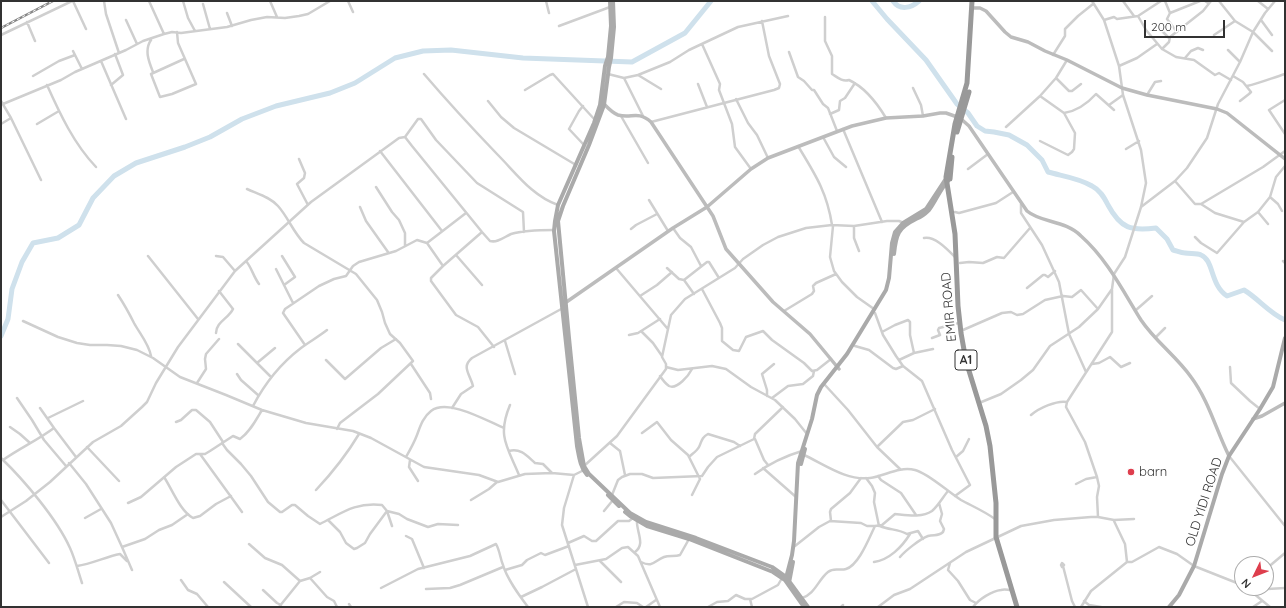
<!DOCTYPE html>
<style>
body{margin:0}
#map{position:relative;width:1286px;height:608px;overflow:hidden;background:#fff;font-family:Quicksand,sans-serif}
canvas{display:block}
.frame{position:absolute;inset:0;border:2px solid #323232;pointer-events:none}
.north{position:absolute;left:1234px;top:556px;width:40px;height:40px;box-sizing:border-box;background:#fff;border:1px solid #adadad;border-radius:50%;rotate:227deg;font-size:11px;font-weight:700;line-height:16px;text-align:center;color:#323232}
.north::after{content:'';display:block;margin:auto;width:14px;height:18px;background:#de3e4d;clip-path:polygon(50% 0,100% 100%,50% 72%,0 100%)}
.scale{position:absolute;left:1144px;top:20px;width:81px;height:18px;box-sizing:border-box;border:2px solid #323232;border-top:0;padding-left:5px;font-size:12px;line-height:14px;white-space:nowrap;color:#323232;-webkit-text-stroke:3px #fff;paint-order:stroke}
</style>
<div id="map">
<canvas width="1286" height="608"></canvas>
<div class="frame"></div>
<div class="north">N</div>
<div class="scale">200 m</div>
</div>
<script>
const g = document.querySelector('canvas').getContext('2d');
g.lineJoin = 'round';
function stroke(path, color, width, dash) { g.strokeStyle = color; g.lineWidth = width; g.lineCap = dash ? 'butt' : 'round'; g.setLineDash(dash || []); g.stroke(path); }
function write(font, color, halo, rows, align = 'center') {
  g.font = font + ' Quicksand,sans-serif'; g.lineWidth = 4; g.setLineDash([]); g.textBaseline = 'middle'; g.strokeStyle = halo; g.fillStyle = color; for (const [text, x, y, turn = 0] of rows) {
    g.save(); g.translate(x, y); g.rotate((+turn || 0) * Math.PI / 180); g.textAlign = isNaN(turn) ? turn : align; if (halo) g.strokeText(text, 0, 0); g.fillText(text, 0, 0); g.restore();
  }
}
stroke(new Path2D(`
 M872,1L887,19L926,60L957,104L968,113L977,126L985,131L994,132L1009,135L1027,145L1042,160L1048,172C1062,176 1079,178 1092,186C1100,190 1104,197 1108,205C1121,229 1131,231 1156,228L1167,239L1173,250C1177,251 1181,253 1185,253C1190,254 1197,253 1201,255C1214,260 1210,285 1227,296L1244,290C1259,299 1269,313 1285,320
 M893,1C900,11 911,8 919,1
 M1,336L8,319L12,289L22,262L33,243L58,238L79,225L93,198L114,176L136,163L185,147L210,137L242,119L276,106L330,93L355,83L395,58L423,51L451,50L523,58L632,62L685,33L711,1`), '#cfe1ec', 5);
stroke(new Path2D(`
 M73,1L86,29
 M104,1L106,14L119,53
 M149,1L164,34
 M183,1L188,18L195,31
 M270,1L277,17
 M348,1L353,12
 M546,1L549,13
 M1123,1L1134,16
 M1165,1L1170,13
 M1205,1L1208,3
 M1219,1L1235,21L1253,32L1272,51
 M1258,1L1268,9
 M203,4L210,29
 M227,13L232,26
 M1138,16L1146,30L1162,49L1176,57L1194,60L1215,75L1219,73L1231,80
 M825,17V41L832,56V74C837,77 842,82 849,80C864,87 877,103 886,118
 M126,20L137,44
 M1104,20L1114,17L1117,19L1138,16L1161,1
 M1261,20L1272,35
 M27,22L35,41
 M559,26L610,7
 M1157,26L1169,38
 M177,32L178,43L196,84L172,94L160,97L151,74L184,59
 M1177,32L1167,19L1170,13L1200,1
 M1,35L72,1
 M1214,35L1235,21
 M151,40C144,50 149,62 153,72
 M702,44L720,84L719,90L732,124L735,147L751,169
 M1162,49L1169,42L1170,37L1203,11L1211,1
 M1228,50L1240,62
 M73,51L82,69
 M789,52L798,77L804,81L812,90H814L823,104L828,108L837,131
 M1053,55L1065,36V29L1078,16L1093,4
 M1185,58L1191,51L1198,48L1203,50
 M101,61L126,119
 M1119,66L1137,58L1157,44
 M424,74C448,102 472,128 497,154C516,173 532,196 558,205
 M608,74L624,78L643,116
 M638,75L670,62L689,50L738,27L788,16
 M33,76L59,61L75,55
 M1233,76L1243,82L1251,92L1249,94L1240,101
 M624,78L638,75L661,89
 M1056,78L1069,91H1072L1081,84
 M698,84L707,107
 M47,85C60,114 74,144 96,167
 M111,85L123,75L115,54
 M1247,86C1260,83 1272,78 1285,74
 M913,88L921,105L923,116
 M525,90L550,75L553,74L595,120
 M1147,95L1155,82L1161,81
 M1040,96L1064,113L1075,133L1074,149L1072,152L1068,155L1040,141
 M736,99L748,123L757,135L768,158
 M1285,100L1269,110L1285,134
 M1,101L11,118L41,180
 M488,101L501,117L514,128L576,165
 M3,104L61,80L75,72L126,50L143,41L164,34L172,32L181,33L227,27L251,20L267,17L285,18L299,16L308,14L330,1
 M1109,105L1123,95
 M583,106L579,111L569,129L584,145
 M1064,113C1077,111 1087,104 1096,94L1114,110
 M830,114L839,110L840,101L845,98L855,83
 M621,116L648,163
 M651,122L774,90L779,88L780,84L769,56L762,21
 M1,124L11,118
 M37,124L59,111
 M1006,127L1040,96L1056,78L1067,60
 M843,129L882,222
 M405,137L418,119H421L436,140L477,183L523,212L524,232
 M823,137L834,157L846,167
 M798,146C815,174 827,192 832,225
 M1126,149L1139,141
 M380,151L442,231
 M299,159L305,173L304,178L297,184L308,205
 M968,169L988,154
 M1175,181L1195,204H1201L1263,167L1285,151
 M376,187L392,212L399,220L405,233V246
 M247,189C258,194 270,197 278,206C288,217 293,232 304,243L356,274L377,300L382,312L385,323L390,334L400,343L413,361L378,394L340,423L337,429
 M1270,197L1278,204L1282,211
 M649,200L668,231
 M1021,204V213L1042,245L1059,282L1069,334L1086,372
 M1201,204L1215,213L1244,222
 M360,207L366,221L388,252
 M1141,207L1175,181L1187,168L1207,138L1218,104L1240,62L1253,32L1265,13L1275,1
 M955,212L959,213L996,203L1013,192
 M1258,212L1268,224
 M833,226L830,257L834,271L842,282L857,297L874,309
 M854,226V238L859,251
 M673,228L680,238L691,247L701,266
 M631,229L636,225L657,214
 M482,232L443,266L431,278V281L456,315L478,327L494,347
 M1195,237L1201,243L1217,253L1244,222L1258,212L1270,197L1276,177L1285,166
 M924,238C935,236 947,249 955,257
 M456,255L482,285
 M148,256L198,319
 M216,256L223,257L235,271
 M282,256L295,277L284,285
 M246,261C252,268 253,276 259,284
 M1283,261L1285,263
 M960,263L969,262L983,263L997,257L1004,258L1030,228
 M443,266L427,243L466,213
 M616,268L667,328
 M667,268L679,279L684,280
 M276,269L293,303
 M1027,288L1043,275H1045L1048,277L1055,271
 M702,289L720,323L722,328V341L733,350L739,351L746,337L763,331L772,340L804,363L812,371L817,370L831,359
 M694,294L684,280L707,262H709L719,278
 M118,295C124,304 129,313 134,323C140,334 149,344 151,356
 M640,296L657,285L672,272
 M1136,310L1152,296
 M784,311L812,294L814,291L813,286L816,283L836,274
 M875,313L883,335L896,356L903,366L922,381L952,450L970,485L955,496
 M23,321L58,337L77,343L90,345H107L121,346L137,350L153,358L180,377L226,395L262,410L306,423L353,431L371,438L424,467L479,475L498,482L525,474L552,473L574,475L584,470
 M963,330L1002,313L1011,312L1017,315L1023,314L1045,300L1063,296L1072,297L1081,290L1098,309
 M641,331L653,343L662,356
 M882,332L895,325L908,320L910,322V335L914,353
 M216,333C216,322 229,318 233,309L219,291
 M629,335L638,333L660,319
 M1156,337L1165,328
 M932,338L940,335L938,330L939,328L959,323
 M505,341L515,374
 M238,344L271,377
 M305,345L283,313L285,309L319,286L334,279L346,276L353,266L359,262L396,251L417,240L427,243
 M855,346L869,350L893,368L896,369L903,366
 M326,360L345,379L381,348L396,339
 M899,360L914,353L933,349
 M257,363L275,348
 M411,364L430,393L431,399
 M1092,364L1099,363L1110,357L1121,367L1130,363
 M666,367L678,370L712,366L726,369L751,387L775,400L795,419L807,434
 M1230,367L1231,383L1250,401L1260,409
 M237,374L241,380L258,395
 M660,376C662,379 666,384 669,386C677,390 689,375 692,369
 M197,383L206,369L205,359L206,354L219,339
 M825,385L848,410L877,447L900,469
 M767,396V390L762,374L774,364
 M17,398L32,420L44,440L66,466
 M772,398L788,386L803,384L813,376L814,371
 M979,403L1001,394L1021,380L1033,370L1050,346L1079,327L1098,309L1112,289L1114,274L1125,257L1141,207L1146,183L1141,150L1123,95L1119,66L1104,20L1092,1
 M510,405C497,436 507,446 519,475
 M253,406C265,383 280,364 301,348C309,342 318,337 327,330
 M40,408L54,428L76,457
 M452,408L461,394L473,386C470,374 461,367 472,358L563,308
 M1031,415C1039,408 1057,400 1067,402
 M48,418L83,401
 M176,422L181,420L192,410H196L210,422L223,442
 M10,427L20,434L30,443
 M642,433L657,422L671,440L688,455L700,479L692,495
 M755,439L764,460L768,465
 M222,443L227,450L241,464L251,476L268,502L280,512H282L292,505H295L308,516L320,524C342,513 355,502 382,505L387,511L392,526
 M610,443L620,451L625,475
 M87,447L119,481
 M877,447L903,422L913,420L935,409
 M509,451C521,448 527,456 535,463L543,464L552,473
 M200,454L242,512
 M802,454C824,464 846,481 870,478C885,476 899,466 915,470C928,473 948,492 961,500C972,506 984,511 995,519
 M1229,456L1285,526
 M406,457C410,450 414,443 417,435C420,427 423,417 431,411C448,398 487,421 504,428
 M689,457C692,454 697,451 699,447C702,441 701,438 708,434L734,442L740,446
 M956,457L963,451L969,439
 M1,458C24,480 57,519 70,548C75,559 78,571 82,583
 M3,460C20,448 38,440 54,428
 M410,460L409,467L418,481
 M69,463L86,484L111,523L122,547L132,570
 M584,466L617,436L666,369V364L662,357L671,315L685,299L735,268L743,259L763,245L778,237L806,228L832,225L854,226L887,221H899L904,223
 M763,468L796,497
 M755,474C769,464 785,456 802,451
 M574,475L564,508L562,525L588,607
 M878,476L881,480L901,493L916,515
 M164,477C172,489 180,511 193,518L200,516L216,504L231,496
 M866,478L872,486L875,493L874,502L879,526
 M1076,484L1086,479L1097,477
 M316,490C332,473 347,454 359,434
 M612,495L618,480L622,477L630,474H642L653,478L702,476L708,467L717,457L754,439L755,434L783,407
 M1,500L49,563
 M471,500L489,489L497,482
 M128,503L141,497L176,467L196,454H205L210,451L233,436L240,439C250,432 256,420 262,410
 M604,511L613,500
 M1,517L26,501L50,482L93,442L121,426L142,407L147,402L156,383L178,347L235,271L311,202L399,138L405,137L412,146L482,232L490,241C498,243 504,237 511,234C525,230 540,230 554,230
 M1098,517L1097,497L1099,486L1097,477L1085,442L1066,407L1067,402L1112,332V290
 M85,518L101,509
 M328,520L340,532L346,543L354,549L357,548L365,543L370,534L387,511L399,514L407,519L428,527L438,524L458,525
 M831,521L830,512L831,509L850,493L861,478
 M880,526C889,530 899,529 907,534L918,531L923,539
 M406,536L412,539L424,568
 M568,543L584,536L592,541H596L618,521H629L633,518
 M249,544L265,558L282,565L300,581
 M795,546L819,527L830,521L861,523L867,526H875L882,525L895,514C906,515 922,518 932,511C938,506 943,497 948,491
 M122,547L145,539L159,530L172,525L188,514
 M635,552C646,544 636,532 637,520
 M900,557C905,551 920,539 928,536C934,534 938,537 943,532L944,529L940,521L942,514L939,503
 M600,561L621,582
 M641,562C653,568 654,561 664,557C669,555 675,557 680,555L689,539
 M874,562C889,560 902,547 910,534
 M1127,562H1132L1159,547L1177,554L1194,566L1242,585
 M950,563L948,570L958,581L970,600L976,603
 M1062,563L1064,565L1062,567L1061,565Z
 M575,565L606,559L622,548L628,547L638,556L660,607
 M77,566C92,564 105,557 120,554L127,561
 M1063,566L1072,601L1075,607
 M1266,569L1285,553
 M505,570L522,565L527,560L541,553L545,555L569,546
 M310,578L327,597L334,601L337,607
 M181,580L188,590L197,594L208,607
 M224,582L251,607
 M381,588L418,569L470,556L496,544C500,551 500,558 503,565C507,579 519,595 528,607
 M1247,588L1270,607
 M426,589L450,588L460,585L503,567
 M263,590L277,603L281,605
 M1250,590L1285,588
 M521,597L542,587L576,569
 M802,598C815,594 818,580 828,572C834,567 839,571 846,569C859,565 869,538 875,526
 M750,599L752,607
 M1084,601L1089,605L1101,607
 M349,604L351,607
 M279,607L300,581L310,578L320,572
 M616,607L624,602L637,603L643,607
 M646,607L656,600
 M708,607L717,602L728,601L736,595L745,599H752L778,585L782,578
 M841,607L843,605
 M878,607L894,595L910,589L966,552L1021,526L1054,520L1091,517H1098L1114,520L1134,519
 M973,607C979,599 992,591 1001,590C1004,589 1008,590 1011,590
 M1081,607L1091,591L1127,562L1125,544L1114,521
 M1253,607L1262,601`), '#cfcfcf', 2.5);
stroke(new Path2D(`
 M972,8H980L986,11L1005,32L1011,37L1028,42L1045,51L1067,60L1122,88L1147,95L1217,109L1227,113L1285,159
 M603,103C607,107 612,113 618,115C632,119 637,110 651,122L713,216L726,249L773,302L810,334L839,369
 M565,303L673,228L707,207L751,169L768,158L852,126L886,118L923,116L940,113H946L960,118L969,126L1027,211C1041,223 1065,220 1081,236C1107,259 1123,291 1141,320C1155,341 1176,356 1191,377C1209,401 1216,430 1229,456
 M1253,419L1262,416L1285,403`), '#bcbcbc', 3.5);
stroke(new Path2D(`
 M613,1L614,27L611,58L609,67L604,105L589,145L563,206L558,221L569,338L579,438L584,466L589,474L630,513L646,522L696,538L772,567L786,577L808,607
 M894,254C896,234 898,228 916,219C921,217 925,214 929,210C936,201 940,189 948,181
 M801,464L805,449
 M587,475C580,467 579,456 577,446L554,231L555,221L558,205L594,123L600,105L605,66L608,57L611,26L610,1
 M608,495L619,506
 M625,512L630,516L647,526L689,539L773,572L785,580L804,607
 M786,578L792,555L794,541L798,463L812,419L817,395L821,387L847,354L886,290L889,278L892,243L895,232L903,223L926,209L947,177
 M789,583L793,562
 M1169,607L1179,595L1194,566L1222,474L1229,456L1260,409L1273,387L1285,338`), '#aaa', 4);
stroke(new Path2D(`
 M972,1L967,83L955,124L946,177L955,234L958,306L961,333L966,361L986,426L990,446L996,503V537L1017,607
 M957,132L969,92
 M950,179L952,157`), '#999', 5);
const rail = new Path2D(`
 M1,28L53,1`);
stroke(rail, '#878787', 2.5);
stroke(rail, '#fff', 1, [3]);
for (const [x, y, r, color] of [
 [1131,472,4,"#de3e4d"]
]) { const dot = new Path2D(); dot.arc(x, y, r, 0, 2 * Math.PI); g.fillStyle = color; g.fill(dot); stroke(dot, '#fff', 1.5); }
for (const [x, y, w] of [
 [966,360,22]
]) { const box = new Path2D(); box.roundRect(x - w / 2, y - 10, w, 20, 3); g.fillStyle = '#fff'; g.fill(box); stroke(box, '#323232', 1); }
write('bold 12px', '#323232', null, [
 ["A1",966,360]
]);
write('13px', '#323232', '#fff', [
 ["EMIR ROAD",949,307,-95],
 ["OLD YIDI ROAD",1204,502,-72]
]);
write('13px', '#323232', '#fff', [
 ["barn",1139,472]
], 'left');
</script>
